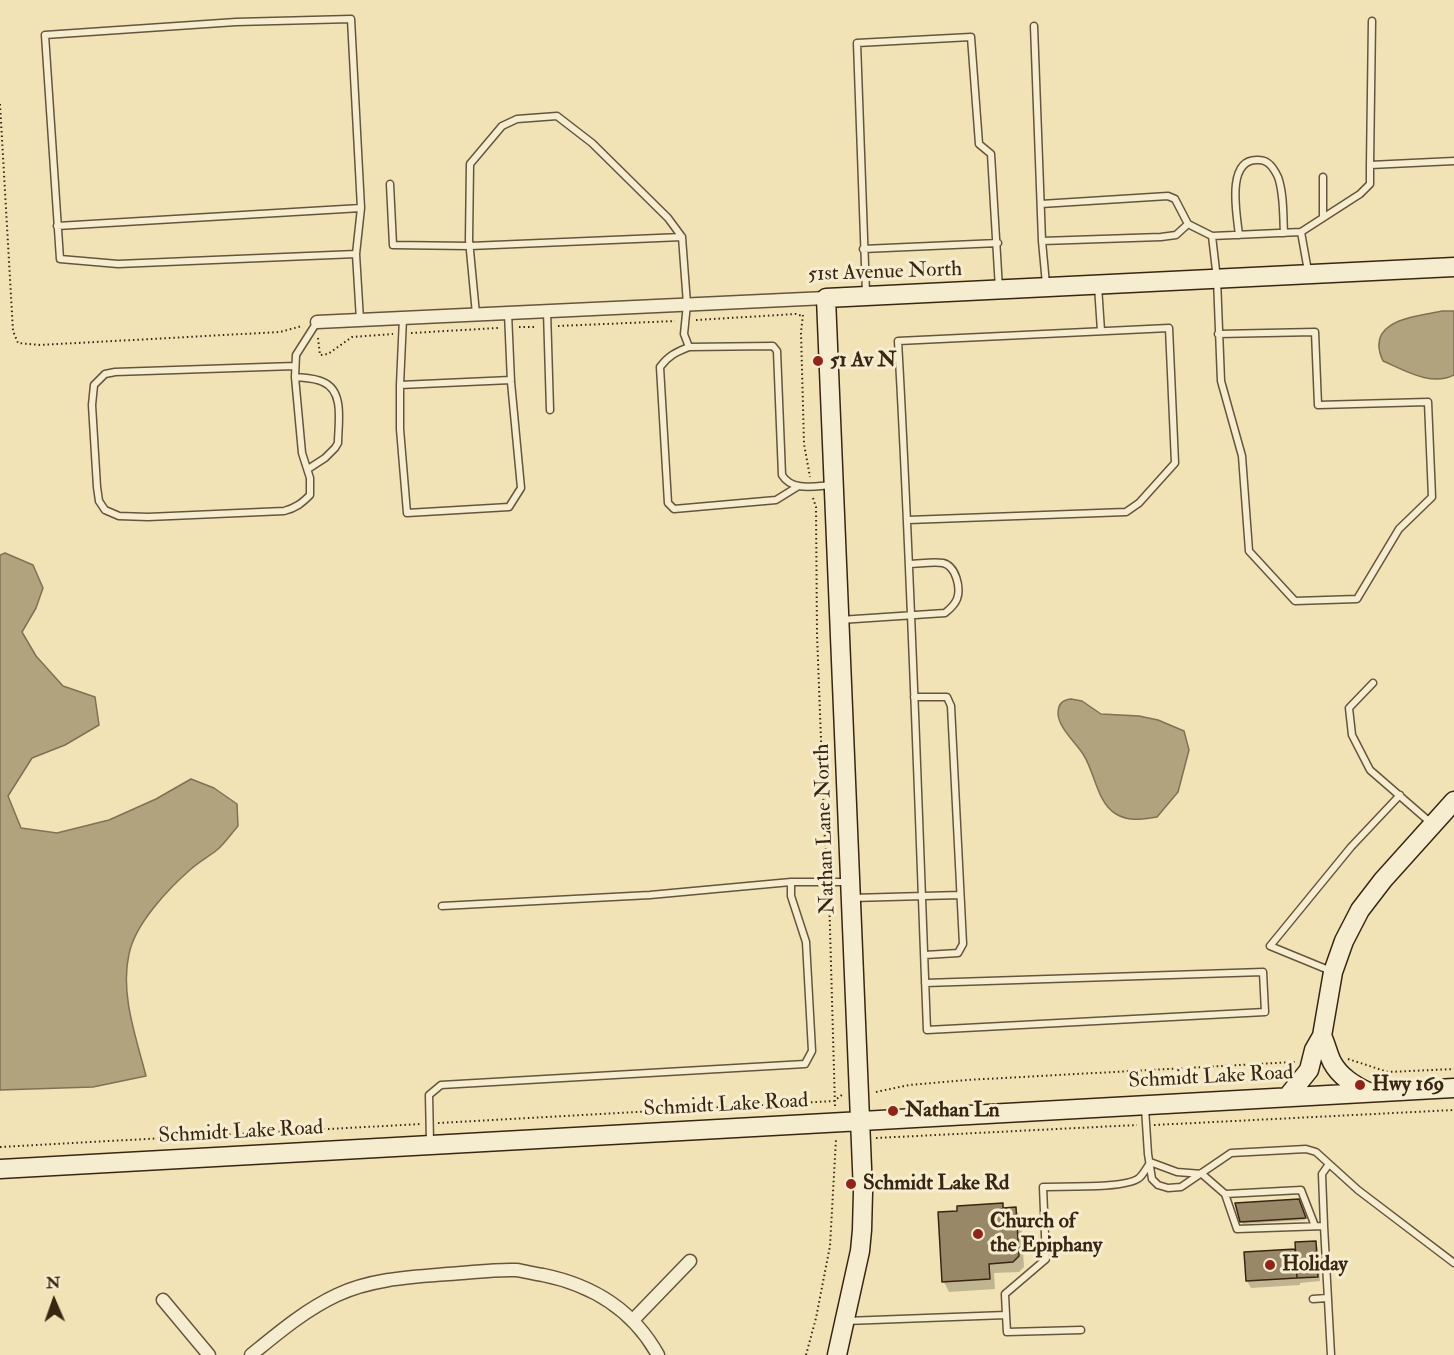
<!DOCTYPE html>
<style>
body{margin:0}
#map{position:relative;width:1454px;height:1355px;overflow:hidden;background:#f1e3b6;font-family:"IM FELL Double Pica",serif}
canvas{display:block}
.north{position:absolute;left:24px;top:1271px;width:60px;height:60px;-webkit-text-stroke:4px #f6edd0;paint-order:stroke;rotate:358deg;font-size:16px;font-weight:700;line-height:24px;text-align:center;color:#382613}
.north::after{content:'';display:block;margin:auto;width:21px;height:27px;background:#382613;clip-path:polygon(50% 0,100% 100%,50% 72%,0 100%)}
</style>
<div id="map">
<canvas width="1454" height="1355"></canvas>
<div class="north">N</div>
</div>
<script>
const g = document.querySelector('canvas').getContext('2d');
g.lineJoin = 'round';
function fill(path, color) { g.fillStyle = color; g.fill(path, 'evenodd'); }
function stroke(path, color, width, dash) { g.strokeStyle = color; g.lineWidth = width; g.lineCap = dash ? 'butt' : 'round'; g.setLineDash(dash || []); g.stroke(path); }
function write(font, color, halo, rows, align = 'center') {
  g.font = font + ' "IM FELL Double Pica",serif'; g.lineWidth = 6; g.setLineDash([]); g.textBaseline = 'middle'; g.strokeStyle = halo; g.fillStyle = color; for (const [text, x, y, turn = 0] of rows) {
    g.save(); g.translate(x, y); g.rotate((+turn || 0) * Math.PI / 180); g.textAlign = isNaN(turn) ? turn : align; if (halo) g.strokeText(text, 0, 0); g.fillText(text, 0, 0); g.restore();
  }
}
const water = new Path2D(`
 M1442,311H1454V375C1432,387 1404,370 1383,361C1364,320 1415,317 1442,311Z
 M5,553L33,565L43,588L36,608L22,632L36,656L63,686L95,697L99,725L65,745L32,758L8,796L21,828L57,833L109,820L156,799L191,779L214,788L237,804L238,826C231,834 225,843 217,850C208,857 199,862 191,869C168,889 135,924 129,954C120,994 136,1037 146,1076L93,1087L0,1090V555Z
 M1071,699L1082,701L1101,714L1139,716L1158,720L1184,731L1189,750L1178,792L1157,817C1142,819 1129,822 1116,814C1097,803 1095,772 1083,754C1075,742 1059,728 1058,714C1058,704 1062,700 1071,699Z`);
fill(water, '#b2a37f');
stroke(water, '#817154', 1.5);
fill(new Path2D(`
 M1299,1203L1305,1220L1243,1224L1242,1222Z
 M1002,1205L1005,1209L1015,1208L1021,1218L1024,1267L1019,1272L994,1273L995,1289L949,1292L944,1282L959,1212Z
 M1316,1243L1318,1248L1320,1281L1300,1283V1285L1251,1288L1247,1281L1245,1253L1297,1250Z`), '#0003');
const building = new Path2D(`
 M1299,1199L1306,1218L1240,1222L1235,1203Z
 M1003,1203V1208L1016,1207L1019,1256L1013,1262L989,1264L990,1279L942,1282L938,1212L957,1211V1206Z
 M1316,1241L1318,1277L1297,1278L1295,1242Z
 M1295,1249L1297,1278L1246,1281L1244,1252Z`);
fill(building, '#988868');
stroke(building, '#382613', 1.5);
const lane = new Path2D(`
 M1034,26L1042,241L1046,284
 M1370,165L1372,21
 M1323,177V217
 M390,184L393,245L470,246L682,237
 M1041,204L1168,196L1175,199L1188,224L1212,236L1217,279L1221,381L1242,456L1249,551L1295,601L1357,599L1399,529L1432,497L1428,402L1318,405L1315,332L1218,334
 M57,226L361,208
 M1239,235C1237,216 1225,157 1259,160C1269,160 1274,169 1278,177C1284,194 1283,215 1284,233
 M1212,236L1301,232
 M1042,241L1161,237L1176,235L1188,224
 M863,249L998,243
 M356,254L118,264L60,259L45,35L236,22L351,19L361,208L356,254L360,320
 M1308,271L1301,232L1360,194L1370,184V165L1454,161
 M1098,286L1101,331
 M866,293L857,43L971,37L979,144L991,154L999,289
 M547,311L550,410
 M476,314L469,240L470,164L502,126L517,119L557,116L592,143L668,218L682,237L687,304L684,334L689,347L773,346L777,351L782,475C792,492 816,486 832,485
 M403,318L400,385V429L407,513L509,507L521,488L511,382L508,313
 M689,347C676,352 668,356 660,367L668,503L674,509L776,500L797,487
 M295,366L115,372L105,374L94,385L92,405L97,487L99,501L105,510L119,516L148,517L284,511C296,508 302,503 310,495V478L302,453L295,377L296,355L317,322
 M295,377C304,378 315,378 323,382C345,391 338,424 338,443L335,448L325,458L308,469
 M400,385L511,380
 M908,520L1126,512L1139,503L1175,463L1169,328L898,341C911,570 918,800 927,1030L1265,1012L1263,972L925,983
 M840,620L945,613C950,609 954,606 957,599C961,588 956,566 943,563C933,561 919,564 909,564
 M1373,683L1349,708L1352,735L1370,770L1431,823
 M914,697H947L951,706L963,944L958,953L925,955
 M852,898L960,895
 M442,906L650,895L791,882H847
 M1331,971L1270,946L1351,847L1400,795
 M1145,1108L1148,1154L1152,1179L1158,1185L1168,1188L1181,1187L1231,1153L1306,1149L1316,1152L1358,1190L1454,1263
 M430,1142L429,1095L441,1085L805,1064L812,1051L806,942L791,896V882
 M1150,1162L1177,1172L1202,1174L1225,1194L1237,1229L1324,1226L1331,1355
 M1225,1194L1301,1190L1315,1226
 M1324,1226L1322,1174L1329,1164
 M1313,1299L1327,1298
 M1006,1315L1007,1332L1081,1330
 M846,1321L1006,1315L1005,1294L1046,1259L1043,1187C1062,1186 1125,1189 1139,1178C1143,1175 1147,1167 1150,1163`);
const street = new Path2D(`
 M317,322L826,298
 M163,1300L209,1355
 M633,1320L690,1261
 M251,1355C278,1333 305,1310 337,1295C371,1279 410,1277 448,1274C470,1273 494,1269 516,1270C525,1271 534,1274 543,1275C592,1285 633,1310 658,1355`);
const secondary = new Path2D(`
 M1322,1036C1326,1044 1328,1054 1332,1062C1340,1077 1354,1085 1368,1092
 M1288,1096L1309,1070L1314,1050L1322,1036L1333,972L1344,941L1360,910L1383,880L1454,801
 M0,1169L1454,1088
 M837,1355L860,1251L862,1230L863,1192L826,298L1454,267`);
stroke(lane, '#66553c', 9);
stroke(street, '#66553c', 15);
stroke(secondary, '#382613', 21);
stroke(new Path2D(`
 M0,104L13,331L18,343L40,345L280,332L302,326
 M803,315L801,332L804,444L810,477
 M696,320L796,314L802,316
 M558,326L675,321
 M519,327H537
 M411,333L498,328
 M318,338L320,355L328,354L352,337L393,334
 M813,498L816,507L817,634L825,844L828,872
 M829,893L835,1106
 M1348,1059L1388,1072L1454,1069
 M876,1092L909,1085L967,1080L1295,1062
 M438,1123L834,1101L843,1094
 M1154,1125L1454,1110
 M876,1138L1137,1125
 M0,1147L421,1124
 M806,1355L816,1318L830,1246L836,1139`), '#382613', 2, [1.5, 3]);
stroke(lane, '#f6edd0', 6);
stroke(street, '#f6edd0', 12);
stroke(secondary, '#f6edd0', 18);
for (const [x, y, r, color] of [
 [818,361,6,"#8f2418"],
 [1360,1085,6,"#8f2418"],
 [893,1111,6,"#8f2418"],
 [851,1184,6,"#8f2418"],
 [978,1234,6,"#8f2418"],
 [1270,1265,6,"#8f2418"]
]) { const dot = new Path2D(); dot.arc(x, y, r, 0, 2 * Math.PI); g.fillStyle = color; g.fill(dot); stroke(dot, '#f6edd0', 2); }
write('21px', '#382613', '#f6edd0', [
 ["51st Avenue North",885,273,-2],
 ["Nathan Lane North",826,829,-92],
 ["Schmidt Lake Road",1211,1078,-3],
 ["Schmidt Lake Road",726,1106,-3],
 ["Schmidt Lake Road",241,1133,-3]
]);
write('bold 21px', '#382613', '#f6edd0', [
 ["51 Av N",830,361],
 ["Hwy 169",1372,1085],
 ["Nathan Ln",905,1111],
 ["Schmidt Lake Rd",863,1184],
 ["Church of",990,1222],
 ["the Epiphany",990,1246],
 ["Holiday",1282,1265]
], 'left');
</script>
